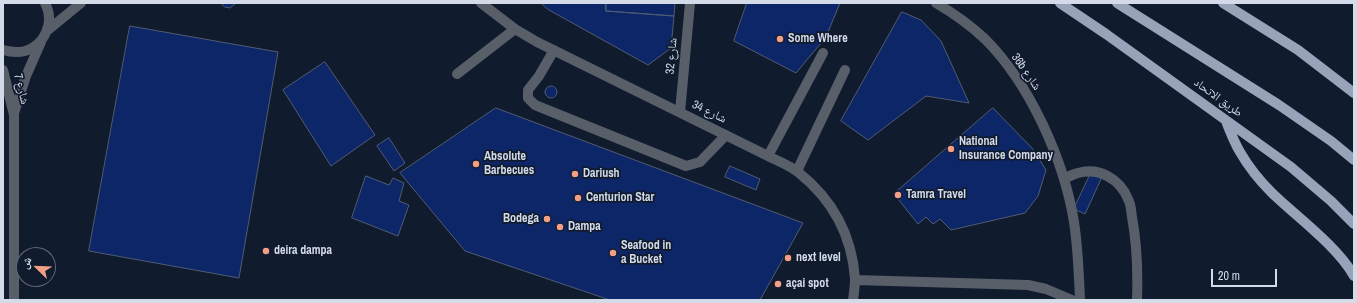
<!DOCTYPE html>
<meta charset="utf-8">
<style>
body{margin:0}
#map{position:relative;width:1357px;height:303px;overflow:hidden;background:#111b2e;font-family:"Archivo Narrow","Noto Naskh Arabic",sans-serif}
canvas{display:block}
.frame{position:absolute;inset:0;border:4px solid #d3dae8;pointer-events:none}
.north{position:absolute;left:16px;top:247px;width:40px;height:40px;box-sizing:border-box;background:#111b2e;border:1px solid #5f6778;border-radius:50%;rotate:293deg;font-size:11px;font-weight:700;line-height:16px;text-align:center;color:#d3dae8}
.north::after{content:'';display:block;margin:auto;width:14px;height:18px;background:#f39f86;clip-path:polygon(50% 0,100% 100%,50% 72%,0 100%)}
.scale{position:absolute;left:1211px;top:269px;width:66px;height:18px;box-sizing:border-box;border:2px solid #d3dae8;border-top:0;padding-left:5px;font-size:12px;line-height:14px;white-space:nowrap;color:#d3dae8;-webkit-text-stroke:3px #111b2e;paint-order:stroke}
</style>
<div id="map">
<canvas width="1357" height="303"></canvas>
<div class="frame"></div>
<div class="north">ش</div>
<div class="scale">20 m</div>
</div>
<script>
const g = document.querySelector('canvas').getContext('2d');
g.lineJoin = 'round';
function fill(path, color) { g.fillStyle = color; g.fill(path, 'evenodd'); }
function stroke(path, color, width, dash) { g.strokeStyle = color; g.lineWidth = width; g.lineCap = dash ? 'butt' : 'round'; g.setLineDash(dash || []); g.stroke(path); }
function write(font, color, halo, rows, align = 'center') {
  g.font = font + ' "Archivo Narrow","Noto Naskh Arabic",sans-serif'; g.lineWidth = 3.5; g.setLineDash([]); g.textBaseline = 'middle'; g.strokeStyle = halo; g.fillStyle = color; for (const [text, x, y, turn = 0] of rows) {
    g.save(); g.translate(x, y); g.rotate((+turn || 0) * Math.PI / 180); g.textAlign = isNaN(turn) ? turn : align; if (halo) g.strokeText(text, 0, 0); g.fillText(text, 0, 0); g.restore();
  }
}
const building = new Path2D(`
 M221,3H236L230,8L225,7Z
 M541,3H606V11L674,16L671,48L648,65L549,10Z
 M606,3H675L674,16L606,11Z
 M747,3H840L826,37L796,73L734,41Z
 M902,12L921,20L941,41L969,103L926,96L868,140L841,121Z
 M130,26L278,52L239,278L89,251Z
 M325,62L375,135L331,166L283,90Z
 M545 92a6 6 0 1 1 12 0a6 6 0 1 1-12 0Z
 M496,108L803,223L760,300H610L465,251L400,173Z
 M993,108L1032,148L1046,170L1038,196L1025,213L951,230L940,219L933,224L926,217L918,224L894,194Z
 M389,138L405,163L394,171L377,146Z
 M730,166L760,179L756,190L725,177Z
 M1091,173L1102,177L1085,214L1074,209Z
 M366,176L389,185L393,178L404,183L399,201L409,205L398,236L352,218Z`);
fill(building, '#0d2667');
stroke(building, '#505c73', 1);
stroke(new Path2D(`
 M481,3L515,29L537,42L768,156C778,161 789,165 798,172C832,199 852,235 855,279C855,286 854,293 853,300
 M936,3C953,13 970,25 985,39C1030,84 1064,160 1074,222C1078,248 1079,274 1080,300
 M48,30L81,3
 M3,50C10,52 17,53 25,51C45,45 55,22 45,3
 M554,50L539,76L528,90V98L535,105L686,166L700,162L726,135
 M3,70L14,115V300
 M457,74L515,29
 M680,112L690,3
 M14,113L26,76L41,42
 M768,156L823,53
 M797,171L845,70
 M1064,179C1068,177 1073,174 1078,173C1099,167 1120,179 1128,199C1131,204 1131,211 1132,217C1137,244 1138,272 1137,300
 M855,280L1028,285L1046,289L1072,300`), '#595f69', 10);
stroke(new Path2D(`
 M1060,3L1106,34L1291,167L1331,201L1354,224
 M1117,3L1279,105L1331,141L1354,160
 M1223,3L1298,50L1354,93
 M1226,121C1230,131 1234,142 1240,152C1248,166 1260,181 1272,193C1297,217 1337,246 1354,276`), '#98a3b9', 10);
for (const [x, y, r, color] of [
 [780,39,4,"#f39f86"],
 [951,149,4,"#f39f86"],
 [476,164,4,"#f39f86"],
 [575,174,4,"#f39f86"],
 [898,195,4,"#f39f86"],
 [578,198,4,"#f39f86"],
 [547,219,4,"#f39f86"],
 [560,227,4,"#f39f86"],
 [266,251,4,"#f39f86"],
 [613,253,4,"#f39f86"],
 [788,258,4,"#f39f86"],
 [778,284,4,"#f39f86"]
]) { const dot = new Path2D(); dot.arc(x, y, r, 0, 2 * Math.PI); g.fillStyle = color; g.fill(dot); stroke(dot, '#111b2e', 1.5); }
write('bold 12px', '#d3dae8', '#111b2e', [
 ["Some Where",788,39],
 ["National",959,142],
 ["Insurance Company",959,156],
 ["Absolute",484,157],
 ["Barbecues",484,171],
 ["Dariush",583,174],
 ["Tamra Travel",906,195],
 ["Centurion Star",586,198],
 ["Bodega",539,219,"right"],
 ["Dampa",568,227],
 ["Seafood in",621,246],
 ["a Bucket",621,260],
 ["deira dampa",274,251],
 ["next level",796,258],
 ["açai spot",786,284]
], 'left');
write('12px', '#d3dae8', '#111b2e', [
 ["شارع 32",672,56,-85],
 ["36b شارع",1026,72,55],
 ["شارع 7",21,89,76],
 ["طريق الاتحاد",1218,98,36],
 ["شارع 34",709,112,26]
]);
</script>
